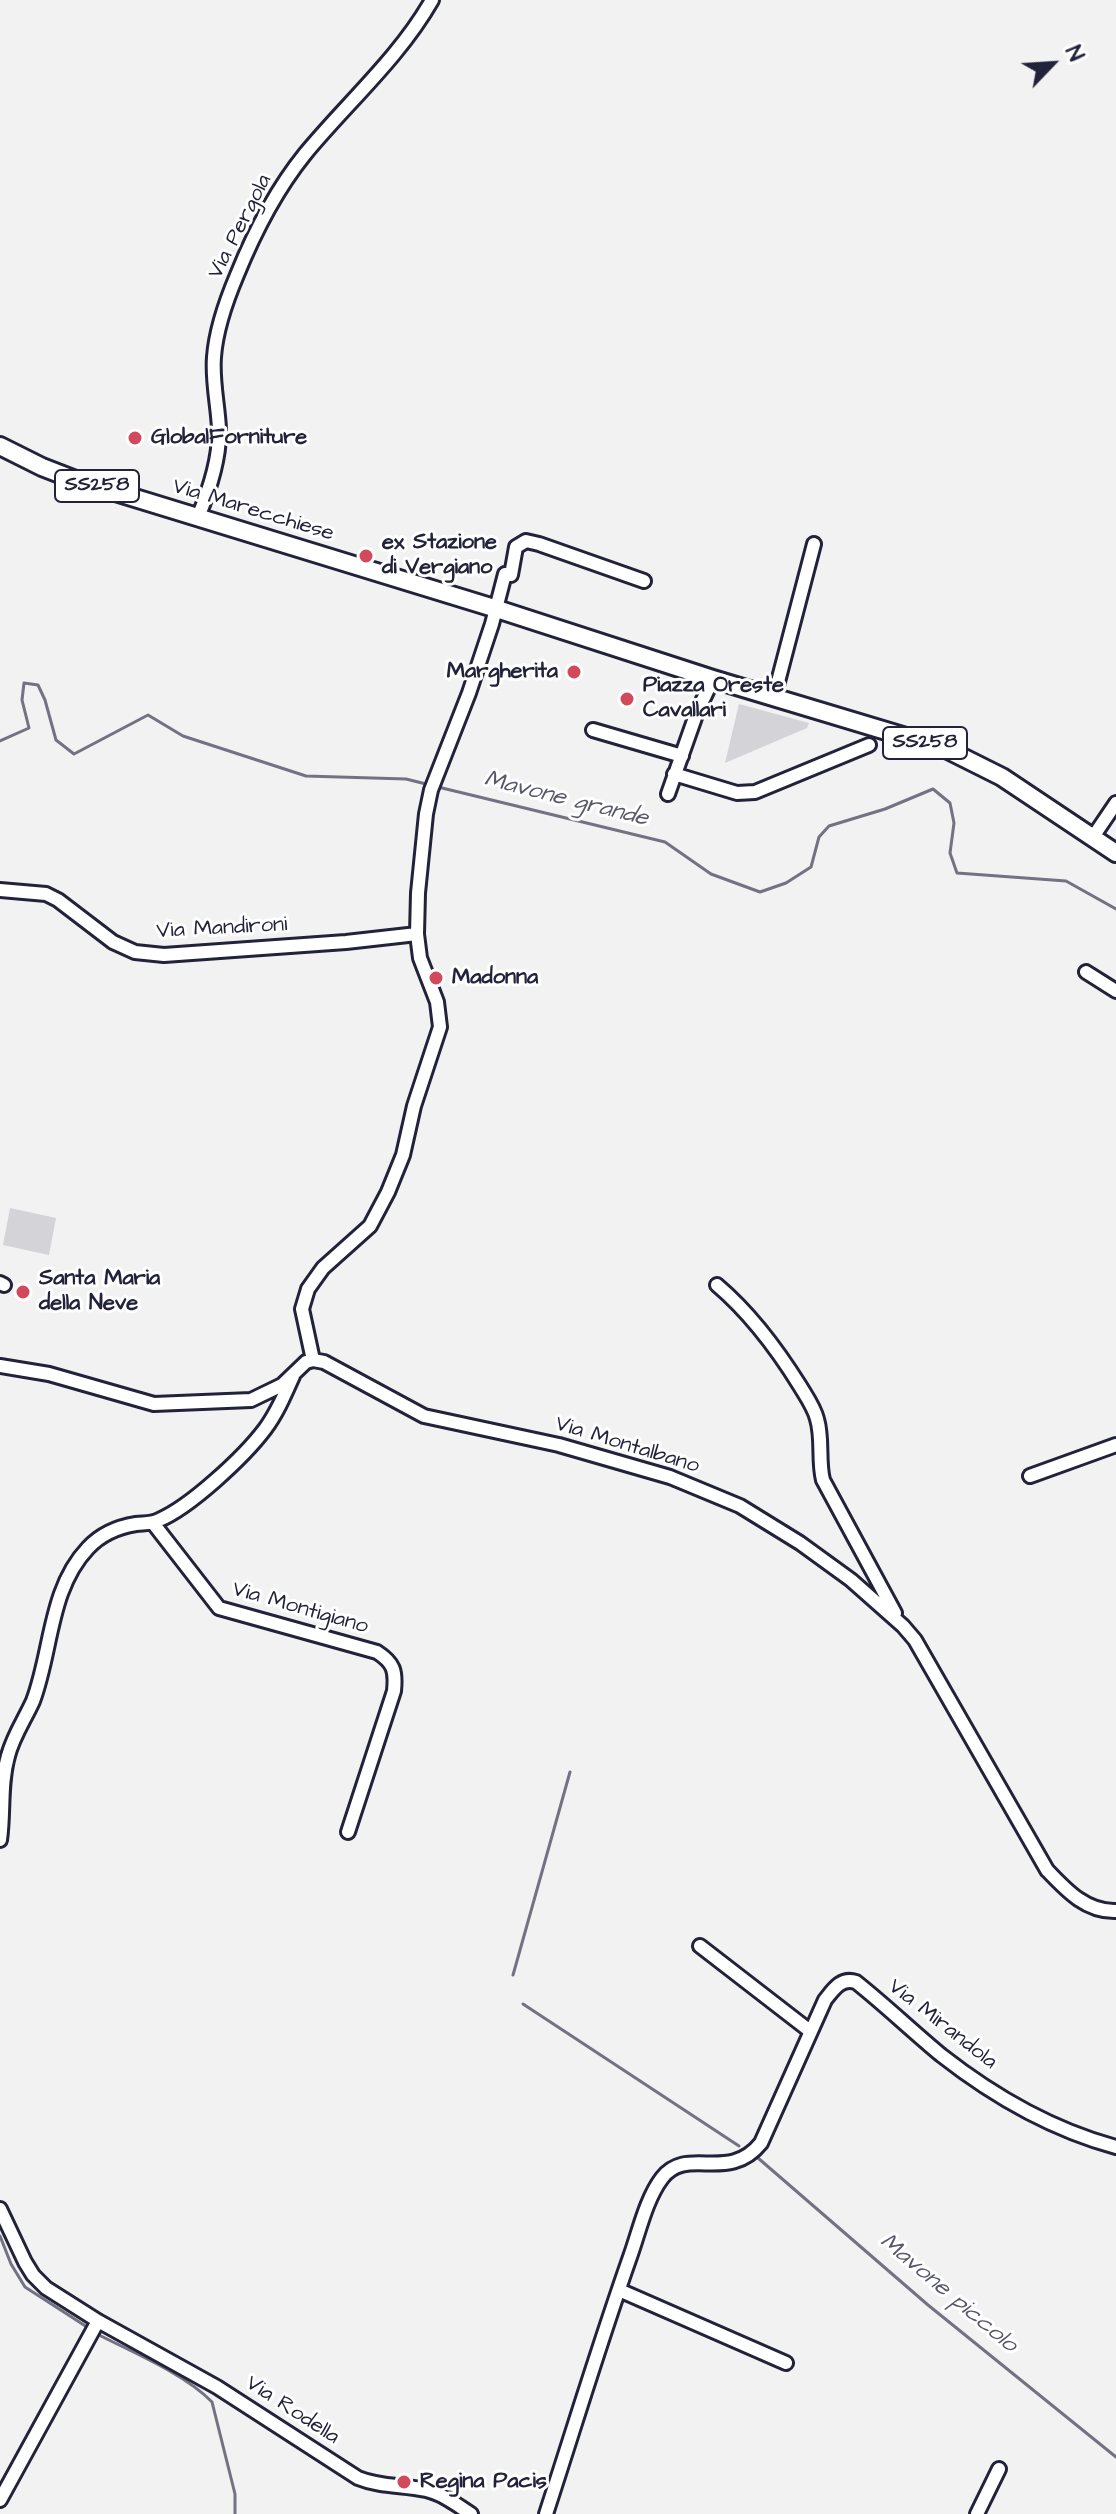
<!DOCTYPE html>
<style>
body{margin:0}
#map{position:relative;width:1116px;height:2514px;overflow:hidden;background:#f2f2f3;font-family:"Architects Daughter",sans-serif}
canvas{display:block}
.north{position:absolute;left:1012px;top:24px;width:80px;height:80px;-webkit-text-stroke:6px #fff;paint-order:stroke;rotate:65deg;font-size:22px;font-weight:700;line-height:32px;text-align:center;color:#22223b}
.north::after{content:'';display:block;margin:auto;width:28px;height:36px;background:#22223b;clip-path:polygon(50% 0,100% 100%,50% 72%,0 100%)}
</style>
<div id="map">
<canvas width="1116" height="2514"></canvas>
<div class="north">N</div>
</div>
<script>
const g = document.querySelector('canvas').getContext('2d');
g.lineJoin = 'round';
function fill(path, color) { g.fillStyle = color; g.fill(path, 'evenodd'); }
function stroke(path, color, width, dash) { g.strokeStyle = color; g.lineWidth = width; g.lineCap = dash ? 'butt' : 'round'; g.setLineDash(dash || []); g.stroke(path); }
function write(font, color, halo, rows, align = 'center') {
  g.font = font + ' "Architects Daughter",sans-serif'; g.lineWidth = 6; g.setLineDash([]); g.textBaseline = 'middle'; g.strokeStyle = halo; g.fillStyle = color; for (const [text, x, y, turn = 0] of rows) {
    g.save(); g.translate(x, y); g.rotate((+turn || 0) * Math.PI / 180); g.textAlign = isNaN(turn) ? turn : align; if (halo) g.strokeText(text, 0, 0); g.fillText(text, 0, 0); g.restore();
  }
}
fill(new Path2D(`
 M739,704L809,723L807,728L725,763Z
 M10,1208L56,1218L49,1255L3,1245Z`), '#d3d3d8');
stroke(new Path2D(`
 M0,741L29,728L22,700L24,683L38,685L45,700L56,740L74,754L148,715L183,736L306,776L406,779L430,785
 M438,787L665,842L711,874L760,892L786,883L811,867L819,837L829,826L885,809L933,789L950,803L954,823L950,853L957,873L1066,881L1116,909
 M513,1975L570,1772
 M523,2004L739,2146
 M758,2158L928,2305L1116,2457
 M0,2236L11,2264L25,2287L87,2327
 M97,2334C132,2352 185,2374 212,2402L235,2494V2514`), '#727282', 3);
const minor = new Path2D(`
 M198,517C209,491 220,459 219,429C218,405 212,381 214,357C216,329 226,301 237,275C254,233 276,190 305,154C347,103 399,58 432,0
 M774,697L814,544
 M593,730L682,756
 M674,774L737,793L755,792L869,745
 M668,794L697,712L713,679
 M1093,837L1116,803
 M0,890L46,894L58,900L113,942L135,952L164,955L346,942L417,934
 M1086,972L1116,991
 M0,1283L4,1285
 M717,1285C750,1313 777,1349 800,1386C806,1396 814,1407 817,1419C823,1439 818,1460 823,1480L895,1613
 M313,1360L324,1362L424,1416L559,1445L670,1477L740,1506L800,1543L851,1580L903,1626L915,1640L1047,1870C1066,1890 1086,1912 1116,1911
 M313,1360L302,1309L308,1289L323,1268L370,1226L388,1192L403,1155L414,1106L440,1027L437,1002L420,958L417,934L418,893L426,814L431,790L469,693L492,624L505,574L511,575L516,547L526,541L539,544L644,581
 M0,1366L49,1374L154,1404L251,1400L282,1385L306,1362L313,1360
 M1030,1476L1116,1445
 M153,1523L219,1608L377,1652C394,1663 396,1671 394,1691L348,1832
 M0,1840C4,1812 0,1784 8,1756C13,1736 25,1719 33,1701C52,1651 49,1589 88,1548C101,1534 117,1527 136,1524C144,1523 152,1524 159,1520C190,1507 244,1457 265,1429C277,1413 285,1394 293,1376
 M700,1946L810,2031
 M0,2209L25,2262L33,2275L46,2288L98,2321L217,2387L358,2478C380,2487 403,2485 426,2490C443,2494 457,2505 471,2514
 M619,2290L786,2363
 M0,2500L98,2321
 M546,2514C574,2428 600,2342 630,2257C639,2232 646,2199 662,2178C687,2145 728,2184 761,2143L825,2000C833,1990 841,1977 856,1982C885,2005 912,2031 941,2055C992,2095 1053,2130 1116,2147
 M977,2514L999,2469`);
const major = new Path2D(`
 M0,446L42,467L73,479L497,609L713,679L946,749L1002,777L1116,853`);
stroke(minor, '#22223b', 18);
stroke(major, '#22223b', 22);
stroke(minor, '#fff', 12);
stroke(major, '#fff', 16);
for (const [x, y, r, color] of [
 [135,438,8,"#d1495b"],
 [366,556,8,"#d1495b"],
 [574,672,8,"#d1495b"],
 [627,699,8,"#d1495b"],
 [436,978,8,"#d1495b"],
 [23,1292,8,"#d1495b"],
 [404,2482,8,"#d1495b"]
]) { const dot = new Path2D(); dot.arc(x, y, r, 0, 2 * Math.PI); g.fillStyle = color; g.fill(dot); stroke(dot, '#fff', 3); }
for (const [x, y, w] of [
 [97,486,84],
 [925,743,84]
]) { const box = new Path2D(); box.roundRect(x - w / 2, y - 16, w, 32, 6); g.fillStyle = '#fff'; g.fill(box); stroke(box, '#22223b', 2); }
write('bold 20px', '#22223b', null, [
 ["SS258",97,486],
 ["SS258",925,743]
]);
write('22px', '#22223b', '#fff', [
 ["Via Pergola",241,227,-63],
 ["Via Marecchiese",253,511,17],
 ["Via Mandironi",222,929,-3],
 ["Via Montalbano",627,1446,17],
 ["Via Montigiano",300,1609,16],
 ["Via Mirandola",942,2025,38],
 ["Via Rodella",292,2411,33]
]);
write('bold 22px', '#22223b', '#fff', [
 ["GlobalForniture",151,438],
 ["ex Stazione",382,543],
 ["di Vergiano",382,568],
 ["Margherita",558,672,"right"],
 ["Piazza Oreste",643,686],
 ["Cavallari",643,711],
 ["Madonna",452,978],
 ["Santa Maria",39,1279],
 ["della Neve",39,1304],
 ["Regina Pacis",420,2482]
], 'left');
write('italic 24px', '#58586b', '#fff', [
 ["Mavone grande",566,800,14],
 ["Mavone piccolo",948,2294,40]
]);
</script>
